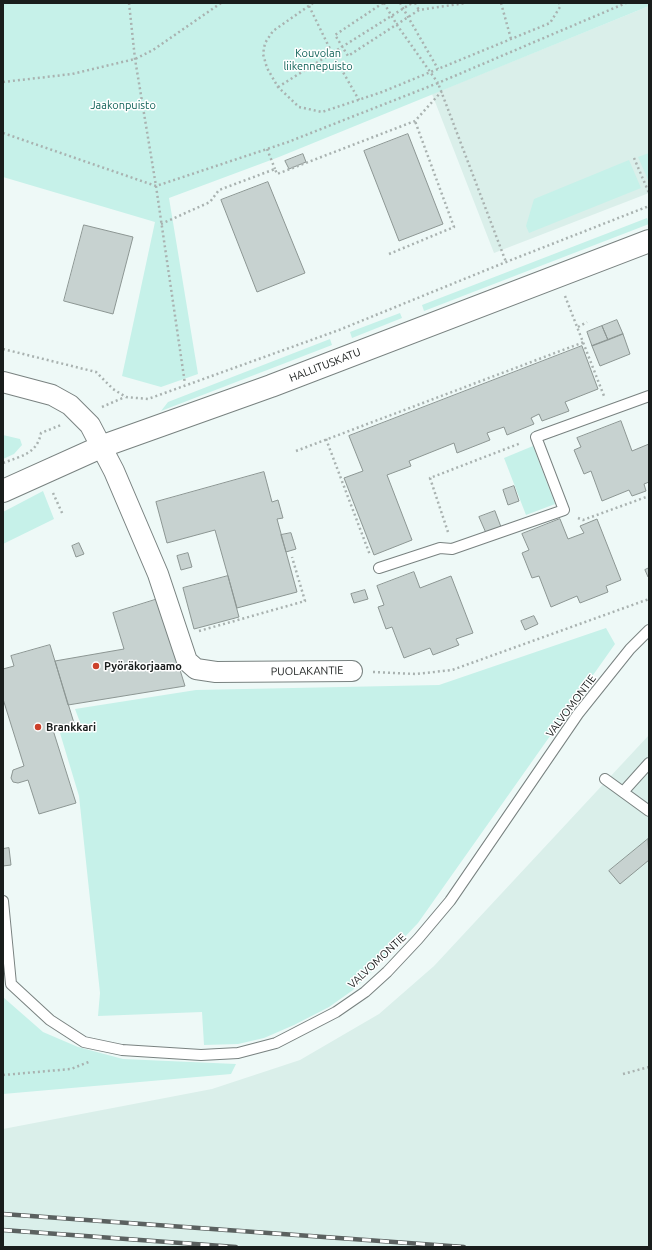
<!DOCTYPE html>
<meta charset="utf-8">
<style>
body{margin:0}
#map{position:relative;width:652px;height:1250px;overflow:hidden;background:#eef9f7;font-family:Ubuntu,sans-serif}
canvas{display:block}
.frame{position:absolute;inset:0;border:4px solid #191d1c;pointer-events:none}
</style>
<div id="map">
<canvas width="652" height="1250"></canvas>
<div class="frame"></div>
</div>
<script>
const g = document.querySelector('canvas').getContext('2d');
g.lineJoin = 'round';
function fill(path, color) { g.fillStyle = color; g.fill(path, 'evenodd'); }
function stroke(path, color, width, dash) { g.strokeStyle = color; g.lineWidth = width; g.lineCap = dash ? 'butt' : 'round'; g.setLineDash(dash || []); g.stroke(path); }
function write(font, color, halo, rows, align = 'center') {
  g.font = font + ' Ubuntu,sans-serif'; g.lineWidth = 3; g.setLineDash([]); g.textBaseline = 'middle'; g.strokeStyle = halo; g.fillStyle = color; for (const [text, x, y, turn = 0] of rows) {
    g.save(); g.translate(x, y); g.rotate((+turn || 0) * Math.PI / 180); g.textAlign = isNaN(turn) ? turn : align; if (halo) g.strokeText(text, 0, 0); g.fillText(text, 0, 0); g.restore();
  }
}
fill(new Path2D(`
 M649,6V193L494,253L432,94Z
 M649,735V1247H3V1129L212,1089L300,1060L379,1014L434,966Z`), '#daefea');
fill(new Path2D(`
 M3,3H649V6L279,157L169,198L198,374L161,387L122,376L155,222L3,177Z
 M649,153V182L638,157Z
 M629,160L641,188L529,233L526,226L534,199Z
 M647,218L649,224L424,311L422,305Z
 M400,313L402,318L352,338L350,332Z
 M330,339L332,345L161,411L168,402Z
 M3,435L20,439L22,445L14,454L3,459Z
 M533,446L555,504L526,515L504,458Z
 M43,491L54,519L3,544V512Z
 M606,628L615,644L418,923L378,965L353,990L329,1007L294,1025L264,1038L238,1044L204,1045L202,1012L98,1016L100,993L79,796L60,733L81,725L75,709L196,690L439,685Z
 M3,997L43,1032L78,1047L123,1059L236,1064L231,1074L3,1094Z`), '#c6f1e9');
const building = new Path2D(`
 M408,134L443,224L399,241L364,151Z
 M303,154L306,162L289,169L285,161Z
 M268,182L305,273L257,292L221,200Z
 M84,225L133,237L113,314L64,301Z
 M617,320L623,334L608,340L602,326Z
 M602,326L608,340L592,346L587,332Z
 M623,334L630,354L600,366L592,346Z
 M582,346L598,389L565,402L569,411L542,421L539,414L531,418L534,424L507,435L504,427L487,433L490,440L457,453L454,443L409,461L411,466L387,475L412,540L374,555L344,478L363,471L349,436Z
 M621,421L632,451L649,444V482L644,484L646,491L632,496L629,490L602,501L591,471L584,474L574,450L581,447L577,438Z
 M264,472L272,502L278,500L283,518L277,519L297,592L237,608L215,530L167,543L156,502Z
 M514,486L519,501L508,505L503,490Z
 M495,511L501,527L486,533L479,517Z
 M560,519L568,539L584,533L580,526L597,519L621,580L606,586L608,592L580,603L577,596L551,607L539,576L532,578L522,553L529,550L522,534Z
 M291,533L296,549L286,552L281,535Z
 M79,543L84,554L76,557L72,546Z
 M188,553L192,567L181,570L177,556Z
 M649,568V576L648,577L645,570Z
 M414,572L420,588L451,576L473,633L456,639L459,645L433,655L430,648L404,658L392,627L386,629L378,607L384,605L377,586Z
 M228,576L239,617L194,629L183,588Z
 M365,590L368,599L354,603L351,594Z
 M158,599L185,686L68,705L55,661L124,649L113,613Z
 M534,616L538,624L525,630L521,621Z
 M50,645L74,723L53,730L76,803L39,814L28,780L18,783L13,782L11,778L13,770L24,766L3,699V669L14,666L11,656Z
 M648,839L649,860L620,884L609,871Z
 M9,848L11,865L3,866V849Z`);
fill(building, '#c7d2d0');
stroke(building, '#8c9693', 1);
const service = new Path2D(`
 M379,568L440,548L452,549L564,510L536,437L649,396
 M605,779L649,811
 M623,792L649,763
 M3,901L11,984L50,1020L84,1042L122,1050L201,1055L238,1053L276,1043L336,1012L365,992L387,972L418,939L450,901L578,714L630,649L649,630`);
const minor = new Path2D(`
 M3,382L52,395L70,405L90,425L114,471L158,574L187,661L196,669L216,672L352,671`);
const tertiary = new Path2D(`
 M3,491L103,446L271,386L649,241`);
stroke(service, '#798280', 12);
stroke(minor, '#798280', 22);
stroke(tertiary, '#798280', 24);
stroke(new Path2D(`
 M129,3L135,59L156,186L185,384
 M313,3L273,31L265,43L263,54L267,68L278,87L299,107L322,112L382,92L550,23L560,7L559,3
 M383,3L335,35L348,56L419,10L466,3
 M384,3L397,25L438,83L626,3
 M400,3L438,69
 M415,3L419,10
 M501,3L511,39
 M309,6L332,53L359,100
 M3,82L72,74L135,59L153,50L221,3
 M278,87L412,3
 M3,133L156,186L288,142L438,83L506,262
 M267,149L275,169
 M634,158L649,193
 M161,224L210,202L219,190L275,169L277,174L415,121L442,91
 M389,254L454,227L415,121
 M565,296L604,396
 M578,327L587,322
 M3,349L96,372L113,389L126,397L148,399L339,330L506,262L649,206
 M102,407L125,397
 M326,439L370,555
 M296,451L584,342
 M3,463C21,456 37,454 41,433L61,425
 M53,493L63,515
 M578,518L583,520L649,496
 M448,532L430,478L521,443
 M199,631L305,601L292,557
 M373,672L416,674L452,670L649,599
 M623,1074L649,1067
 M3,1075L71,1069L91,1061`), '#a9b2b0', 2.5, [2, 3]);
stroke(service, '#fff', 10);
stroke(minor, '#fff', 20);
stroke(tertiary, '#fff', 22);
const rail = new Path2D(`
 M3,1214L464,1247
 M3,1230L236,1247`);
stroke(rail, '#5b6160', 4.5);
stroke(rail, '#fff', 3, [9]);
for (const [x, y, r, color] of [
 [96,666,4,"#cc402a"],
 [38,727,4,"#cc402a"]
]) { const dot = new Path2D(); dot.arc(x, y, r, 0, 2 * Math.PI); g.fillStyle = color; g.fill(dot); stroke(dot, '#fff', 1.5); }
write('11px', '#106258', '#fff', [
 ["Kouvolan",318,53],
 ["liikennepuisto",318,66],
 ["Jaakonpuisto",123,105]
]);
write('11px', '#191d1c', '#fff', [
 ["HALLITUSKATU",325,365,-21],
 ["PUOLAKANTIE",307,671,-1],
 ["VALVOMONTIE",571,706,-53],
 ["VALVOMONTIE",377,961,-43]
]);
write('bold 11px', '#191d1c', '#fff', [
 ["Pyöräkorjaamo",104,666],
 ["Brankkari",46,727]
], 'left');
</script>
